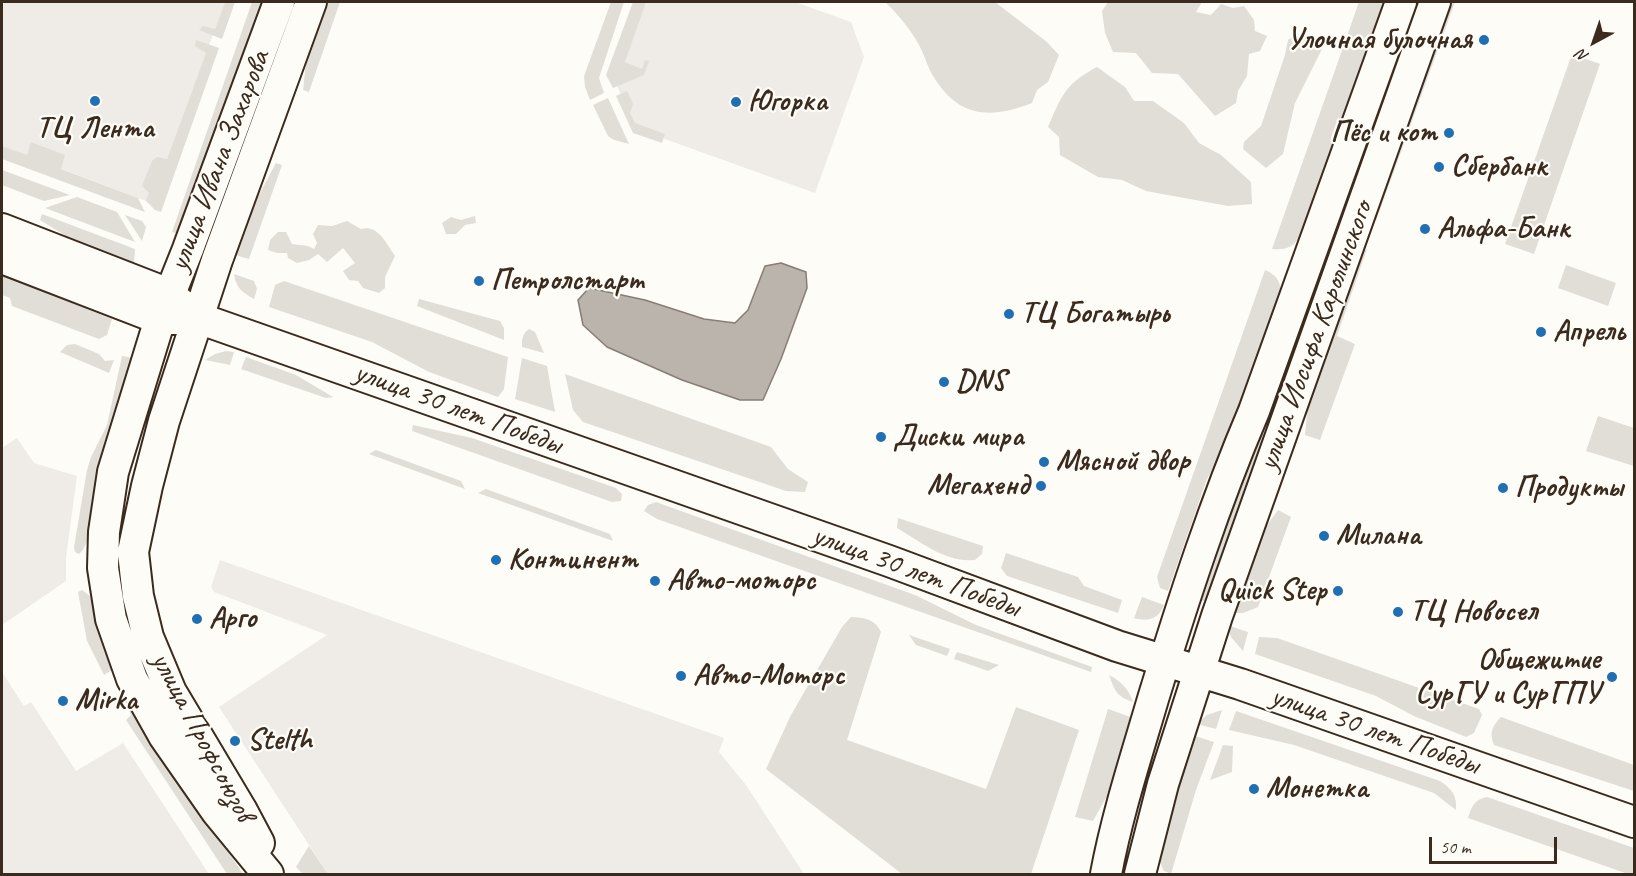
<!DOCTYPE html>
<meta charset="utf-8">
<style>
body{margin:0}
#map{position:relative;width:1636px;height:876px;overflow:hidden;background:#fdfcf7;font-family:Caveat,sans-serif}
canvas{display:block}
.frame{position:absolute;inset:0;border:3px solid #3b2a1e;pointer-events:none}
.north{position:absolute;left:1564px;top:12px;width:60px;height:60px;-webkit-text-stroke:4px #fdfcf7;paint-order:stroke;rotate:220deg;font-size:16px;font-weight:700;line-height:24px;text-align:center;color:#3b2a1e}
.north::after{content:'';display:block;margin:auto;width:21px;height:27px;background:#3b2a1e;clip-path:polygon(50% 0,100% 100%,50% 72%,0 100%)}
.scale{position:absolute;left:1429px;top:837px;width:128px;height:27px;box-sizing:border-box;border:3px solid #3b2a1e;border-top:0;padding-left:8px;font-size:18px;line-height:21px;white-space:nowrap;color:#3b2a1e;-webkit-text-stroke:4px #fdfcf7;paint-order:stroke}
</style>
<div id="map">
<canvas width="1636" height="876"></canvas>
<div class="frame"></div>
<div class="north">N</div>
<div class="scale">50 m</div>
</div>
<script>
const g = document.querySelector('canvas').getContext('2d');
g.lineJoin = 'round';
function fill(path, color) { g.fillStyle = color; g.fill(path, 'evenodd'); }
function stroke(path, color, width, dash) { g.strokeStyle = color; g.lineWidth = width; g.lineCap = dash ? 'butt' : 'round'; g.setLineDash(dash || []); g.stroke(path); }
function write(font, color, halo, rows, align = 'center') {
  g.font = font + ' Caveat,sans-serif'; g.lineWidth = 4.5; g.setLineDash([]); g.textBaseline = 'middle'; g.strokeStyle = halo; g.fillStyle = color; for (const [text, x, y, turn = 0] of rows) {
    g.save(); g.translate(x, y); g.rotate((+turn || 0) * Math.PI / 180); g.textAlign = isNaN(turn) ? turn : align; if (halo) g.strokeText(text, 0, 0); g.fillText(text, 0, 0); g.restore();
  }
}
fill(new Path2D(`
 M2,2H225L151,203L2,146Z
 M642,2H795L851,22L864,57L815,193L637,129L614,80Z
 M17,438L34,463L77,476L66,557V581L2,625V448Z
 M220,560L724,738L719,752L746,785L804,874H328L219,707L327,635L214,592L211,587Z
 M2,672L24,706L31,702L76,771L123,743L209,874H2Z`), '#efece7');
fill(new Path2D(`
 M225,2H235L222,39L199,30L203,26L215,29Z
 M252,2H268L225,101L178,234L172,232Z
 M326,2H340L309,92L303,90L307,54Z
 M611,2H624L599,78L604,93L590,100L585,87L584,76Z
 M633,2H646L625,62L642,69L645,60L649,61L644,75L613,88L606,75Z
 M885,2H995L1047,42L1059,55L1048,82L1037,90L1032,103C991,119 960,118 935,79C928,69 925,56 919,45C911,30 898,14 885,2Z
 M1108,2H1202L1196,12L1211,15L1221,4L1233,8L1244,6L1254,20L1255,31L1267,36L1260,51L1249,54L1247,76L1238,91L1236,103L1215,116L1178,74L1152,73L1136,53L1113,52L1105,33L1102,11Z
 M1359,2H1384L1302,233C1294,247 1288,250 1272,249Z
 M1412,2H1424L1210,603L1200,600Z
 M1449,2H1455L1376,221L1372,212Z
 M1297,34L1313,38L1322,49L1295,103L1283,154L1266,168L1243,149L1244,142L1261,126L1285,55L1288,40Z
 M196,40L219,48L161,212L155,210L146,201L149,193L142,186L152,161L157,157L167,159L206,53L195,46Z
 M1572,54L1600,64L1534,254L1505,244Z
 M1097,67L1125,87L1134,101H1153L1184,123L1199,143L1221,155L1251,182L1252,204L1228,206L1146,191L1122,180L1098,177L1060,155L1059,137L1048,127C1062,95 1065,84 1097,67Z
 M627,91L633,104L630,113L635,123L665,134L662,143L633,133L616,96Z
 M608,98L629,144L614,140L608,136L593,105Z
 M31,142L65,155L61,169L138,198L145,212L2,159V146L27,155Z
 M276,163L282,165L249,259L235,255L254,204Z
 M2,170L70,195L44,201L2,185Z
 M77,197L117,212L135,242L45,208Z
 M42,214L135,249L134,264L76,242L40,220Z
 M125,215L142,221L146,227L142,241Z
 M475,216L476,223L465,225L456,234H446L442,223L451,217L461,220Z
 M347,221L361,229C378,224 386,243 395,256L385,277V288L379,293L363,288L358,281L349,280L343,271L355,263L343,248L327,262L318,254L309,260L297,263L288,258L287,253H277L268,250L270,240L278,232H286L292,244L308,246L314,249L317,243L313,234L318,225L332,226Z
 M1367,249L1337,336L1355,344L1320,440L1305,435L1309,395L1361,252Z
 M1566,265L1616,283L1608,306L1558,288Z
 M1265,270C1276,275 1279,279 1281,290L1237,420L1207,479L1168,591L1160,588L1157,577Z
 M234,274L254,281L257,289L254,299C242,292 236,288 234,274Z
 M2,275L112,319L107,335L99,339L12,306L10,298L2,295Z
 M284,281L508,357L504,389L498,397L429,372L372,342L269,307L275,285Z
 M419,299L500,321L504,328V340L417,306Z
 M529,329L535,332L544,353L522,347C522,339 522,334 529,329Z
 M75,344L99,354L105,361L114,360L109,373L60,352L67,345Z
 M226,351L234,352L230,365L205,360L215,354Z
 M122,356L133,358C116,406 98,455 92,506C90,520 91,544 79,554L75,552L74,547L87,470L91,457L107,425Z
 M246,357L296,375L333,397L326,398L241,369Z
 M522,358L547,366L555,412L515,399Z
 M565,374L771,447L788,469L808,482L805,492L786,491L583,422L573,410Z
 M1598,416L1634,428V466L1586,451Z
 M413,425L472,438L616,488L622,494L621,501L612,502L412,431Z
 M376,450L461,481L465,489L369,454Z
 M486,489L610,534L613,541L478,493Z
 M656,502L915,595L976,625L1092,667L1091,672L657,519L644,511L648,505Z
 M1278,510L1291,517L1258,607L1243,613H1231L1260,535Z
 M898,518L983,546L982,554L975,560C946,563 921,542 897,528Z
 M1006,553L1078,577L1084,586L1122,600L1118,613L1007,576L1001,568Z
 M82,590L90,596L112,670L104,675L87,641L78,592Z
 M1142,597L1164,605C1159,619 1148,622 1134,618Z
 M851,617C864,617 876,620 881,632L847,740L986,789L1016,707L1079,730L1031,874H902L766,769L791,715L842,627Z
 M1227,625L1248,632L1243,651L1231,637Z
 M909,635L950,649L947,656L916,645Z
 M1259,637L1277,638L1479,709L1482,715L1474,733L1466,737L1414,716L1376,696L1255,654Z
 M957,652L999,665L988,671L954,659Z
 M1109,675C1122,682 1128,688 1133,702C1116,696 1115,691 1109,675Z
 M128,699L243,874H227L126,720L131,715L125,701Z
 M1108,709L1136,719L1117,778L1093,821L1075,817Z
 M1222,710L1216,729L1197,724L1207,715Z
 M1236,711L1440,781C1452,789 1457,795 1456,810L1434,793L1294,745L1229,730Z
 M1501,717L1634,765V791L1494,745C1489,733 1492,726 1501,717Z
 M1195,736L1214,742L1196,790L1171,874L1164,871L1159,860L1170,815Z
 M1223,745L1233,746L1232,772L1210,780Z
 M1487,797L1634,848V874H1628L1468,818C1472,806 1474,800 1487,797Z
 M309,846L328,874H303L296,867Z`), '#e1ded7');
const water = new Path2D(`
 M781,263L806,272L807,288L781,359L763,400H740L682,380L607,347L583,325L578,300L589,288L645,300L704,319L735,323L748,310L765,266Z`);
fill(water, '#bbb4ad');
stroke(water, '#887d74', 1.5);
const major = new Path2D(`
 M2,229L169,294L198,318L889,561L1117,646L1240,684L1634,822
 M2,258L160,319H180
 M259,843L242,811L171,692L148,637L138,596L133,552L147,486L164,421L217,260L311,2
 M268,874L217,812L164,736L132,679L111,619L103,568L104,532L113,472L160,319L188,249L279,2
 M1106,874C1117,815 1136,757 1153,699C1183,601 1214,505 1254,411L1401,2
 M1140,874L1163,784L1217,616L1435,2`);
stroke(major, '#3b2a1e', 34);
stroke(major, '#fdfcf7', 30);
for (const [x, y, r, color] of [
 [1484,40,6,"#1f6fb2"],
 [95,101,6,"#1f6fb2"],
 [736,102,6,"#1f6fb2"],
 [1449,133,6,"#1f6fb2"],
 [1439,167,6,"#1f6fb2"],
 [1425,229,6,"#1f6fb2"],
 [479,281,6,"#1f6fb2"],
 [1009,314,6,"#1f6fb2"],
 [1541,332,6,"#1f6fb2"],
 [944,382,6,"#1f6fb2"],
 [881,437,6,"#1f6fb2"],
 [1044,462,6,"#1f6fb2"],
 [1041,486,6,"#1f6fb2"],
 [1503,488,6,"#1f6fb2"],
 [1324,536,6,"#1f6fb2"],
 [496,560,6,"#1f6fb2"],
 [655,581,6,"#1f6fb2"],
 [1338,591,6,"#1f6fb2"],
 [1398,612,6,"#1f6fb2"],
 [197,619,6,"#1f6fb2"],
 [681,676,6,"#1f6fb2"],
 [1612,677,6,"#1f6fb2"],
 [63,701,6,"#1f6fb2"],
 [235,741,6,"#1f6fb2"],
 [1254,789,6,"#1f6fb2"]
]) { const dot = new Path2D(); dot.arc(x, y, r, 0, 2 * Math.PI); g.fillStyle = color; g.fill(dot); stroke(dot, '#fdfcf7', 2); }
write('bold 30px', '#3b2a1e', '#fdfcf7', [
 ["Улочная булочная",1472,40,"right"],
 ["Югорка",748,102],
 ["ТЦ Лента",95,129,"center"],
 ["Пёс и кот",1437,133,"right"],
 ["Сбербанк",1451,167],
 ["Альфа-Банк",1437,229],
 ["Петролстарт",491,281],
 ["ТЦ Богатырь",1021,314],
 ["Апрель",1553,332],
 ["DNS",956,382],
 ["Диски мира",893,437],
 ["Мясной двор",1056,462],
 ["Мегахенд",1029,486,"right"],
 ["Продукты",1515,488],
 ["Милана",1336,536],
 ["Континент",508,560],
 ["Авто-моторс",667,581],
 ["Quick Step",1326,591,"right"],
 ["ТЦ Новосел",1410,612],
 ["Арго",209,619],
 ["Общежитие",1600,660,"right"],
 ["СурГУ и СурГПУ",1600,694,"right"],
 ["Авто-Моторс",693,676],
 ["Mirka",75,701],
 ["Stelth",247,741],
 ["Монетка",1266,789]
], 'left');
write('30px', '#3b2a1e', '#fdfcf7', [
 ["улица Ивана Захарова",220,161,-69],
 ["улица Иосифа Каролинского",1316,336,-70],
 ["улица 30 лет Победы",458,409,20],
 ["улица 30 лет Победы",916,572,20],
 ["улица 30 лет Победы",1375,731,19],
 ["улица Профсоюзов",202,737,62]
]);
</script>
